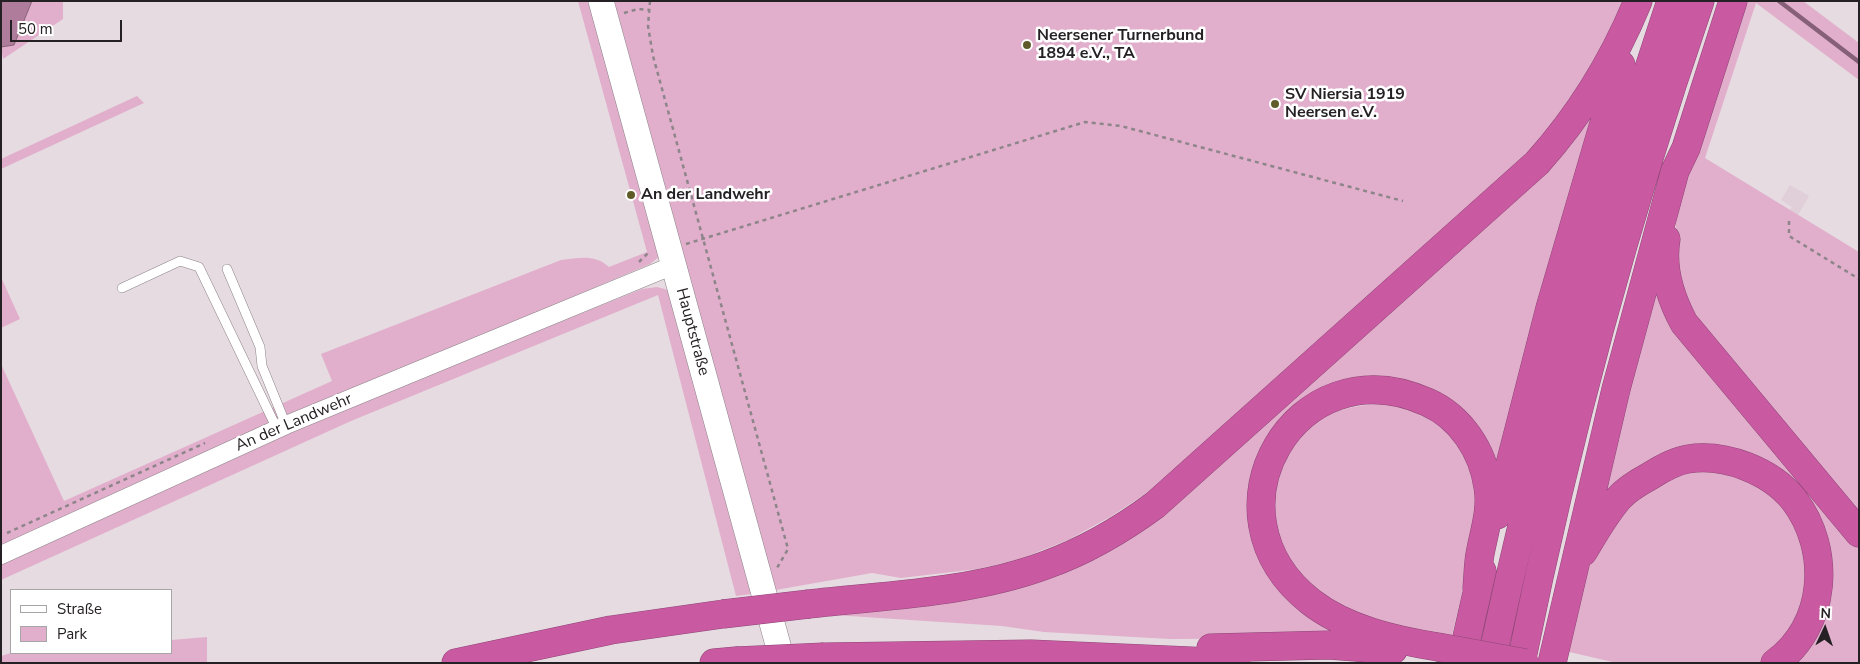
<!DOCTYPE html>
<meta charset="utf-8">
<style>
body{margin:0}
#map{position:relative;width:1860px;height:664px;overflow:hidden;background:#e6dbe1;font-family:"Nunito Sans",sans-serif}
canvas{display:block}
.frame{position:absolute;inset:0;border:2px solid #242023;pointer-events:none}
.legend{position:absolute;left:10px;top:589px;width:162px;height:65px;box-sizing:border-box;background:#fff;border:1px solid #a7a6a7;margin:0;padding:6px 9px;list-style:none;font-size:15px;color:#242023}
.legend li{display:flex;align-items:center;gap:10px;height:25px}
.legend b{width:25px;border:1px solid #a7a6a7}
.north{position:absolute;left:1800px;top:604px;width:50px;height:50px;-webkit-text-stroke:4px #fff;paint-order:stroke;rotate:3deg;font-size:14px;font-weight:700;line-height:20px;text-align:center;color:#242023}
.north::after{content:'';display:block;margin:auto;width:18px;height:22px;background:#242023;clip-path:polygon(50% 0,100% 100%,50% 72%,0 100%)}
.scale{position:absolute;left:10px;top:20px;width:112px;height:22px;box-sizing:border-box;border:2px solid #242023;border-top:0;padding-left:6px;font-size:15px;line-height:18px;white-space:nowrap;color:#242023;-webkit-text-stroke:4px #fff;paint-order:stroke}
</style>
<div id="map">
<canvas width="1860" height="664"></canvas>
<div class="frame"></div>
<ul class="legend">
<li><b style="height:6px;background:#fff"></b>Straße</li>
<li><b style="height:14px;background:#e1afcc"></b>Park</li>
</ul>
<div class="north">N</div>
<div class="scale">50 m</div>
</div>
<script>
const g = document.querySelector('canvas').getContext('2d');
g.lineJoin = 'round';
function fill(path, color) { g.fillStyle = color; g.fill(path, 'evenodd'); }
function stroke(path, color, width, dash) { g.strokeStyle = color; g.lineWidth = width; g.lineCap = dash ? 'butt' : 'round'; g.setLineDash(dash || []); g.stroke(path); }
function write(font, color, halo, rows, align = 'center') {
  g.font = font + ' "Nunito Sans",sans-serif'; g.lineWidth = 5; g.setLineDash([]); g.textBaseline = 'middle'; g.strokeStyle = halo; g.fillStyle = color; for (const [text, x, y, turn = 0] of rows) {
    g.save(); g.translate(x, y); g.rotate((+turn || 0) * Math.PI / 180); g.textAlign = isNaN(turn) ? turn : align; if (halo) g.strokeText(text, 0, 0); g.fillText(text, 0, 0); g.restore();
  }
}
fill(new Path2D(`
 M1790,185L1809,196L1798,215L1790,210L1792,207L1781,200Z`), '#e0ced8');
fill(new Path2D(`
 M32,1H63V19L3,59L1,47L14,45Z
 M578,1H591L659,257L650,264L339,396L1,548V364L64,501L332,381L321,354L561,260C579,258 595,254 609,267L647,252Z
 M607,1H1629L1615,40L1548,136L1232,424L1150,491L1110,517L1068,540L1020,559L978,569L901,578L872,573L770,591Z
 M1742,1H1803L1859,43V80L1756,3L1705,158L1859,252V515L1699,325L1685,300L1674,243L1677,213L1694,149Z
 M137,96L144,103L1,169V159Z
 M1596,102L1492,479L1407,387L1283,426L1259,546L1372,638L1170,639L1044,632L1002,626L834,615L1078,564Z
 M1657,271L1859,543V663H1617L1565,651Z
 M1,277L20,319L1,328Z
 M657,287L668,290L752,594L736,596L658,295L351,421L1,580V562C211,462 426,376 642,289Z
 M1375,404C1384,404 1396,404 1405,407C1448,421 1476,460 1479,504C1481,524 1474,545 1469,564C1463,589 1457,614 1451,639C1405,628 1355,619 1317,590C1259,545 1257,460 1320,419C1337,409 1356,406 1375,404Z
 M207,637V663H1V656L11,653H171V640Z`), '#e1afcc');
const water = new Path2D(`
 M1,1H32L14,45L1,47Z`);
fill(water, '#b07c9b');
stroke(water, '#866077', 1);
stroke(new Path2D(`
 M1779,1L1859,62`), '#866077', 4.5);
const lane = new Path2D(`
 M227,269L260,347L262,366L286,425
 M122,288L180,261L199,267L277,429`);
const street = new Path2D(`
 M1,555L286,425L674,265`);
const secondary = new Path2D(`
 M601,1L783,663`);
const highway = new Path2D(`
 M1666,239C1661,269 1670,297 1684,323L1859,533
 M1497,515L1550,308L1621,65
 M1583,552C1594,534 1605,514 1619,498C1627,489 1639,482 1650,476C1661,469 1675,461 1688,459C1725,453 1771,471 1794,500C1832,550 1827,626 1775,663
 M809,604C887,595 971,593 1046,565C1085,551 1121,530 1155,505L1537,163C1581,114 1613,62 1638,1
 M1438,647C1394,640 1346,629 1311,602C1197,513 1296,343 1427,402C1461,417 1483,451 1488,487C1492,510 1484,532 1480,554C1478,565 1478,577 1477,588
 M1211,648L1329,645L1393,650
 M824,657L1031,654L1236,663
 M456,663L611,630L723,614
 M714,663L736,661
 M1461,663L1482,571
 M1491,663C1539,439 1598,218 1671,1
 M1521,663C1566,439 1626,217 1700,1
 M1552,663L1616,389L1675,171L1686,148L1733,1`);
stroke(lane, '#8d8389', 10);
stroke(street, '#8d8389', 19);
stroke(secondary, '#8d8389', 26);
stroke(highway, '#8f4676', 29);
stroke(new Path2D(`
 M650,1L648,26L653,56L788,549L777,568
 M624,13L638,9L650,10
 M1789,221V236L1859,279
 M686,244L1085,122L1121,126L1403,201
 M639,262L649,252
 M7,533L205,443`), '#8d858a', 2.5, [4, 4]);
stroke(lane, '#fff', 9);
stroke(street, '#fff', 18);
stroke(secondary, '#fff', 25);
stroke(highway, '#c95aa2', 28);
const highwayBridge = new Path2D(`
 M723,614L809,604
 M1438,647L1525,663
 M736,661L824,657`);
stroke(highwayBridge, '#8f4676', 29, []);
stroke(highwayBridge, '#c95aa2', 28);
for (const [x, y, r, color] of [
 [1027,45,5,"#605c29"],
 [1275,104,5,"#605c29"],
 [631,195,5,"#605c29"]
]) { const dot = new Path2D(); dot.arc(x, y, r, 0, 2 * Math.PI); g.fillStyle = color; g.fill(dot); stroke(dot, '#fff', 2); }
write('bold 16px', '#242023', '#fff', [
 ["Neersener Turnerbund",1037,36],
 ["1894 e.V., TA",1037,54],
 ["SV Niersia 1919",1285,95],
 ["Neersen e.V.",1285,113],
 ["An der Landwehr",641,195]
], 'left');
write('16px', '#242023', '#fff', [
 ["Hauptstraße",692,332,75],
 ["An der Landwehr",294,423,-23]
]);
</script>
